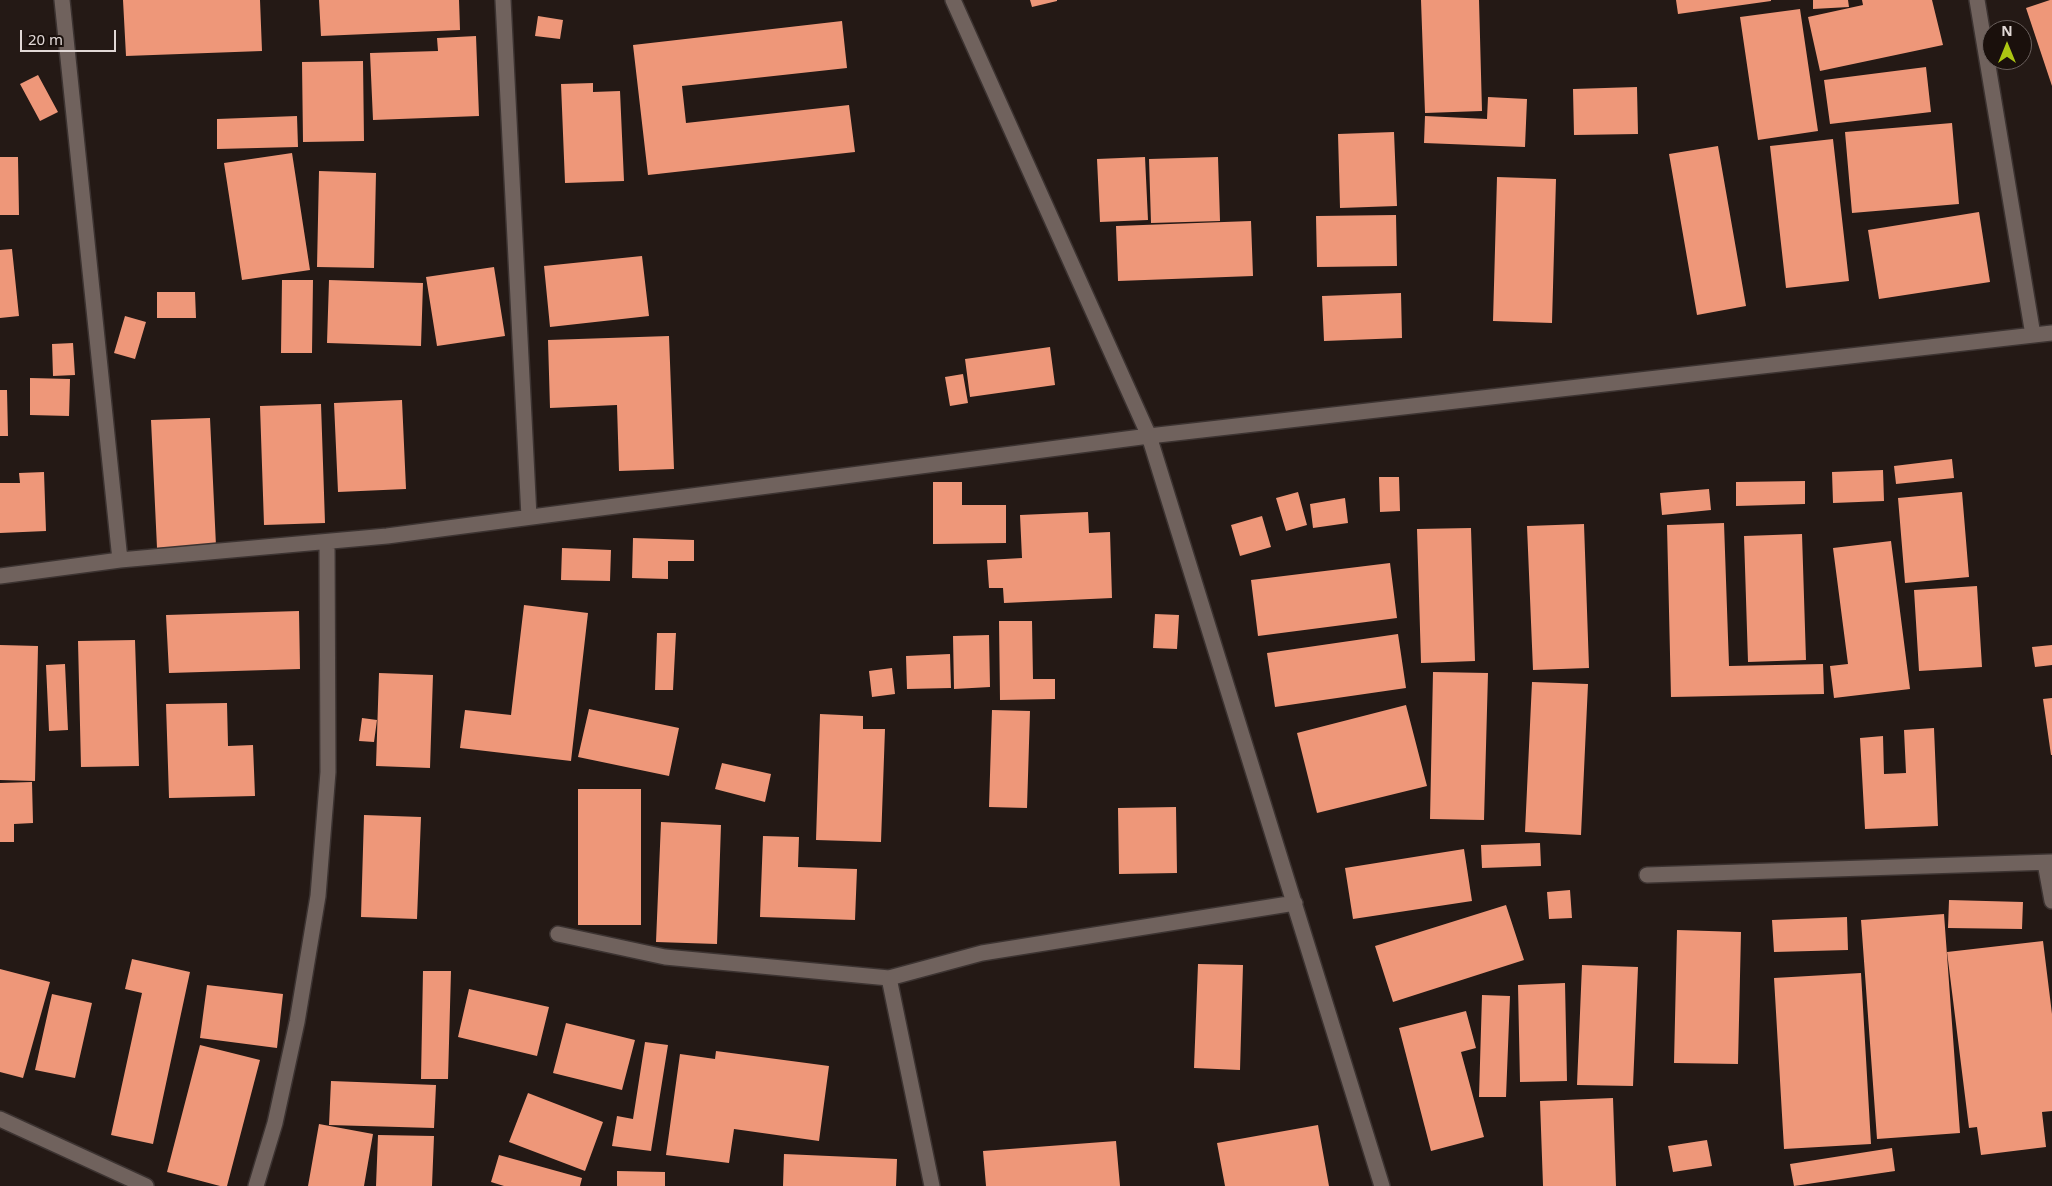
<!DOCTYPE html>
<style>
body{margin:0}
#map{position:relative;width:2052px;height:1186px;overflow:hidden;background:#241915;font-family:"Noto Sans",sans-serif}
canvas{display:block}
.north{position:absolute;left:1982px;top:20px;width:50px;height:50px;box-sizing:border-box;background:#1a100c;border:1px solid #6a605d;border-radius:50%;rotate:0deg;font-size:14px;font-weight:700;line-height:20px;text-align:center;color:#e1d8d6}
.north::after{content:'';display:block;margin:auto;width:18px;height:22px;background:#acc613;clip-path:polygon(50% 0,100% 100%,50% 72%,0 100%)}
.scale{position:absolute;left:20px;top:30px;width:96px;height:22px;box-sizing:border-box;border:2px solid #e1d8d6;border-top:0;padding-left:6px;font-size:15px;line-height:18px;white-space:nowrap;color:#e1d8d6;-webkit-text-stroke:4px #1a100c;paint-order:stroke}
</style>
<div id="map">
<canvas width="2052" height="1186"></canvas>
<div class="north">N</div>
<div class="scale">20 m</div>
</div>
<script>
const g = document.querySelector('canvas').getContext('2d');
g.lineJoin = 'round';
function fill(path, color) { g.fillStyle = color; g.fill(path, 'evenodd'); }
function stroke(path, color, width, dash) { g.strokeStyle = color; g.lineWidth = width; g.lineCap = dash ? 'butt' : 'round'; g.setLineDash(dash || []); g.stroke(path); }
fill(new Path2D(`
 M123,0H260L262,51L126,56Z
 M319,0H459L460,30L321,36Z
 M1030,0H1057V1L1032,7Z
 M1421,0H1479L1482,111L1425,113Z
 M1676,0H1771V1L1678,14Z
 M1813,0H1848L1849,7L1813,9Z
 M1862,0H1932L1943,45L1820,71L1808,17L1863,5Z
 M2050,0H2052V86L2026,8Z
 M1800,9L1818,131L1758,140L1740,17Z
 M538,16L563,20L560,39L535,36Z
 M842,21L847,68L682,86L686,123L849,105L855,152L648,175L633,45Z
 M476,36L479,116L373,120L370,53L438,51L437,38Z
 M363,61L364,141L303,142L302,62Z
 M1926,67L1931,112L1830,124L1824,80Z
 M38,75L58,112L40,121L20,84Z
 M593,83V92L620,91L624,181L565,183L561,84Z
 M1637,87L1638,134L1574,135L1573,89Z
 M1488,97L1527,99L1525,147L1424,143L1425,116L1487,119Z
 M297,116L298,147L217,149V119Z
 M1952,123L1959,204L1852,213L1845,132Z
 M1394,132L1397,206L1340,208L1338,134Z
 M1833,139L1849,281L1786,288L1770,146Z
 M1718,146L1746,306L1697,315L1669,154Z
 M292,153L310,270L242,280L224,163Z
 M0,157H18L19,215H0Z
 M1145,157L1148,220L1100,222L1097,159Z
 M1218,157L1220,221L1151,223L1149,159Z
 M319,171L376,173L374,268L317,267Z
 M1497,177L1556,179L1552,323L1493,321Z
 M1979,212L1990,282L1879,299L1868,230Z
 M1396,215L1397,266L1317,267L1316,216Z
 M1251,221L1253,276L1118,281L1116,226Z
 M12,249L19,316L0,318V250Z
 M642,256L649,316L550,327L544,266Z
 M494,267L505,336L437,346L426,277Z
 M282,280H313L312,353H281Z
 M329,280L423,283L421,346L327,343Z
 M157,292H195L196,318H157Z
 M1401,293L1402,338L1324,341L1322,296Z
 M125,316L146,322L135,359L114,353Z
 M669,336L674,469L619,471L617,405L550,408L548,340Z
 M73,343L75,375L53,376L52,344Z
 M1050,347L1055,385L970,397L965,359Z
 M963,374L968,403L950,406L945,377Z
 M30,378L70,379L69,416L30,415Z
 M0,390H7L8,436H0Z
 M402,400L406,489L338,492L334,403Z
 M321,404L325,523L264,525L260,406Z
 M210,418L216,546L157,548L151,420Z
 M1952,459L1954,478L1896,484L1894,466Z
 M1883,470L1884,501L1833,503L1832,472Z
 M44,472L46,531L0,533V483H20L19,473Z
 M1379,477H1399L1400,511L1380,512Z
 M1805,481V504L1736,506V482Z
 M933,482H962V505H1006V543L933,544Z
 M1709,489L1711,510L1662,515L1660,493Z
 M1298,492L1307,525L1286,531L1276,498Z
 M1962,492L1969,577L1905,583L1898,498Z
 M1345,498L1348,523L1313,528L1310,504Z
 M1088,512L1089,533L1110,532L1112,598L1004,603L1003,588H989L987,560L1022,558L1020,515Z
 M1262,516L1271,547L1240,556L1231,525Z
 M1724,523L1729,666L1823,664L1824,694L1671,697L1667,525Z
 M1584,524L1589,668L1533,670L1527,526Z
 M1471,528L1475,661L1421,663L1417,529Z
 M1802,534L1806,660L1748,662L1744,536Z
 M633,538L694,540V561H668V579L632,578Z
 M1891,541L1910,689L1834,698L1830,666L1848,664L1833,548Z
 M562,548L611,550L610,581L561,580Z
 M1390,563L1397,618L1258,636L1251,580Z
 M1977,586L1982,667L1919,671L1914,590Z
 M524,605L588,613L571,761L460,748L465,710L511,715Z
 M299,611L300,669L169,673L166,615Z
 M1155,614L1179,615L1177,649L1153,648Z
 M999,621H1032L1033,679H1055V699L1000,700Z
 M657,633H676L673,690H655Z
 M1398,634L1406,688L1275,707L1267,653Z
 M989,635L990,687L954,689L953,636Z
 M135,640L139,766L81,767L78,641Z
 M0,645L38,646L35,781L0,780Z
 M2052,645V665L2035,667L2032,647Z
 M950,654L951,688L907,689L906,656Z
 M65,664L68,730L49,731L46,665Z
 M892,668L895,694L872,697L869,671Z
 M1433,672L1488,673L1484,820L1430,819Z
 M379,673L433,675L430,768L376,766Z
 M1532,682L1588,684L1581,835L1525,832Z
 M2052,698V755H2051L2043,699Z
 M227,703L228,746L253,745L255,796L169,798L166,704Z
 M1406,705L1427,786L1317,813L1297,733Z
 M589,709L679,728L669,776L578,757Z
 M992,710L1030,711L1027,808L989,807Z
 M820,714L863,716V729H885L881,842L816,840Z
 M362,718L377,720L374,742L359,741Z
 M1934,728L1938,826L1865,829L1860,738L1883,736L1884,774L1906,773L1904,730Z
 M722,763L771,774L765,802L715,789Z
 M32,782L33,823L14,824V842H0V783Z
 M578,789H641V925H578Z
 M1176,807L1177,873L1119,874L1118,808Z
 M364,815L421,817L417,919L361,917Z
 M661,822L721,825L717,944L656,942Z
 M763,836L799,837L798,867L857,869L855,920L760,917Z
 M1540,843L1541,866L1482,868L1481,845Z
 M1464,849L1472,901L1353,919L1345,868Z
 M1570,890L1572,918L1549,919L1547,892Z
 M1949,900L2023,902L2022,929L1948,928Z
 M1506,905L1524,960L1393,1002L1375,946Z
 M1944,914L1960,1133L1877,1139L1861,920Z
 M1847,917L1848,950L1774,952L1772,920Z
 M1677,930L1741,932L1738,1064L1674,1063Z
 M2043,941L2052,1014V1111L2042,1112L2046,1147L1981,1155L1977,1127L1969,1128L1947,952Z
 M132,959L190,972L153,1144L111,1135L142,993L125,989Z
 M1198,964L1243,965L1240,1070L1194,1068Z
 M1582,965L1638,967L1633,1086L1577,1085Z
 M0,969L50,982L23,1078L0,1072Z
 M423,971H451L448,1079H421Z
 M1861,973L1871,1144L1784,1149L1774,978Z
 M1565,983L1567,1081L1520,1082L1518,985Z
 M207,985L283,994L277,1048L200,1038Z
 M469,989L549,1007L537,1056L458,1037Z
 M52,994L92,1003L75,1078L35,1070Z
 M1482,995L1510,996L1506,1097H1479Z
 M1466,1011L1476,1048L1461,1052L1484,1137L1431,1151L1399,1028Z
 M566,1023L635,1040L622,1090L553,1073Z
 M645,1042L668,1045L651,1151L612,1146L617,1116L633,1119Z
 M200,1045L260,1060L227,1186H220L167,1172Z
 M716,1051L829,1066L819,1141L734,1129L729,1163L666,1155L680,1054L715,1059Z
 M331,1081L436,1085L434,1128L329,1125Z
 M528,1093L603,1122L585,1171L509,1142Z
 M1613,1098L1616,1186H1543L1540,1101Z
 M319,1124L373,1134L364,1186H308Z
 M1318,1125L1329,1186H1225L1217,1143Z
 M378,1135L434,1136L432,1186H376Z
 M1707,1140L1712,1166L1673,1172L1668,1146Z
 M1116,1141L1120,1186H986L983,1151Z
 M1892,1148L1895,1171L1794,1186L1790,1164Z
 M784,1154L897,1159L896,1186H783Z
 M499,1155L582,1178L580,1186H504L491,1182Z
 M617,1171L665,1172V1186H617Z`), '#ee9779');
const minor = new Path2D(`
 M62,0L120,560
 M503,0L529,517
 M953,0L1149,436L2052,333
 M1977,0L2033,335
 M0,576L120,560L387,536L1149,436L1382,1186
 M2045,863L2052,901
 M1647,875L2052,862
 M558,934L665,957L889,978L982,953L1295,903
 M889,978L932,1186
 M0,1119L146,1186
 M256,1186L275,1123L297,1022L318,896L328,772L327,542`);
stroke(minor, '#3c3331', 18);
stroke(minor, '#70625d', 15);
</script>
